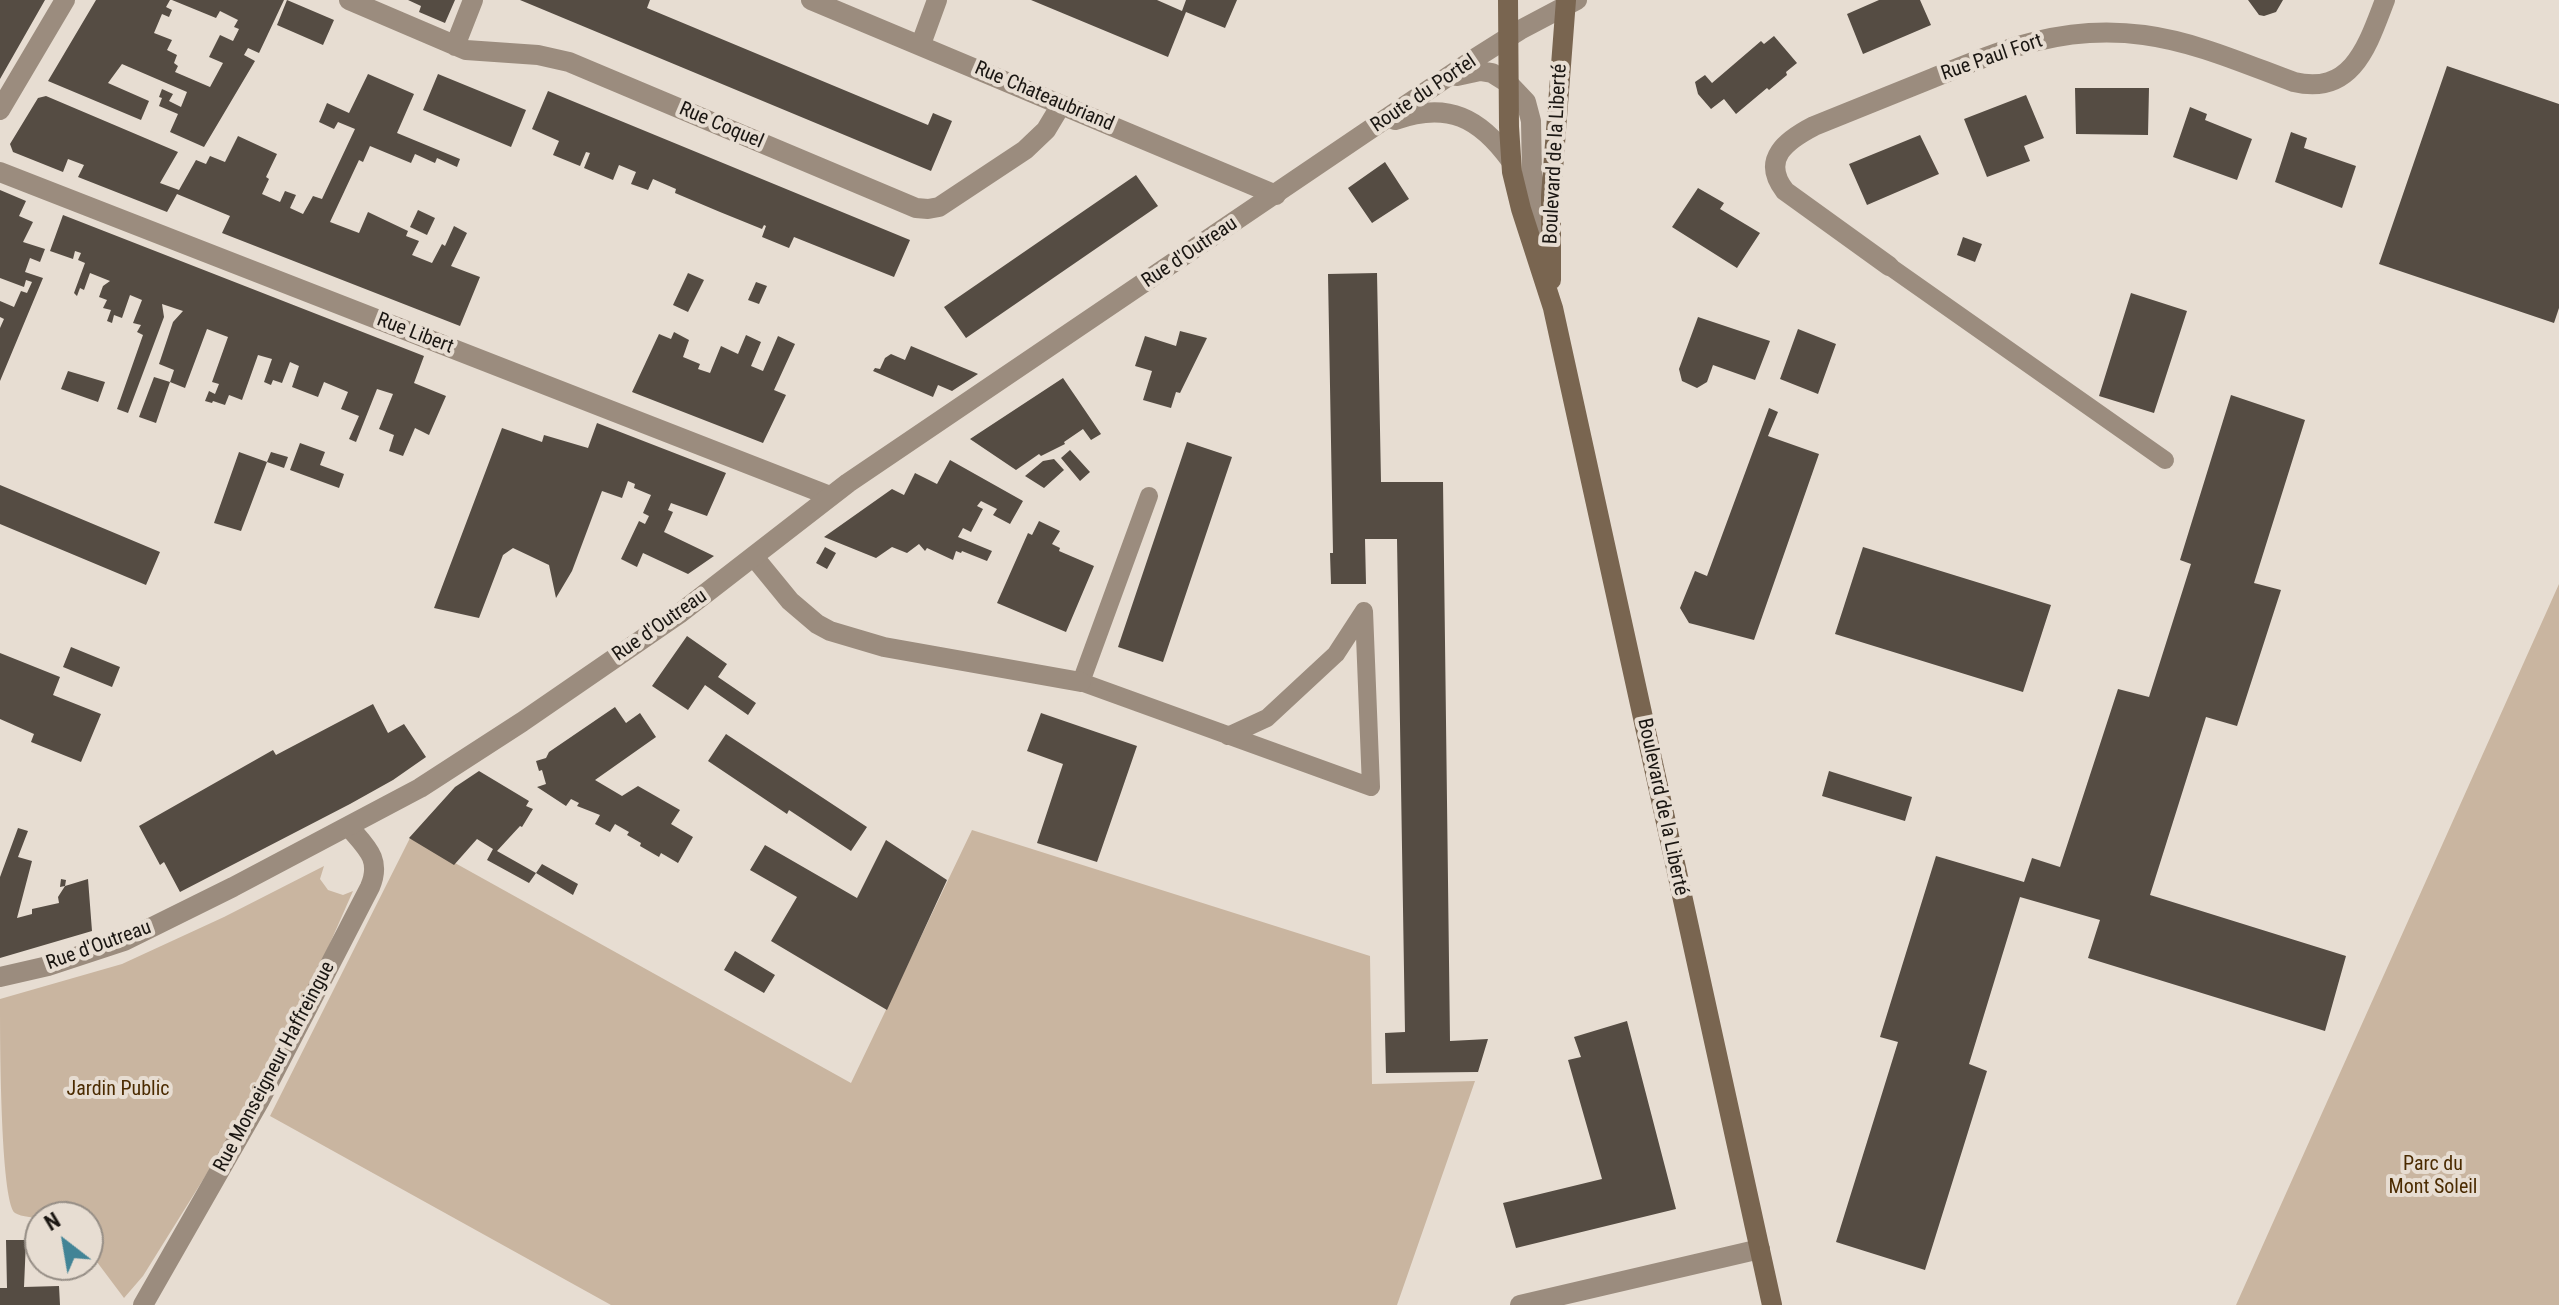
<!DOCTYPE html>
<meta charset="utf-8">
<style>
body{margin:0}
#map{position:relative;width:2559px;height:1305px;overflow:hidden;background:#e7ddd2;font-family:"Roboto Condensed",sans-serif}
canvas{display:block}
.north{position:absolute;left:24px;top:1201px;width:80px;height:80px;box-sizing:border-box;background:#e7ddd2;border:2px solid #958d85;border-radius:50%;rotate:329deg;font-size:22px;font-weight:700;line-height:32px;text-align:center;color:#1a1612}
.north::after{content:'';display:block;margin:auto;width:28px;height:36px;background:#428496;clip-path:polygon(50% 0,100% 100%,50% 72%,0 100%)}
</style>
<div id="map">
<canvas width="2559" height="1305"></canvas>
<div class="north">N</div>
</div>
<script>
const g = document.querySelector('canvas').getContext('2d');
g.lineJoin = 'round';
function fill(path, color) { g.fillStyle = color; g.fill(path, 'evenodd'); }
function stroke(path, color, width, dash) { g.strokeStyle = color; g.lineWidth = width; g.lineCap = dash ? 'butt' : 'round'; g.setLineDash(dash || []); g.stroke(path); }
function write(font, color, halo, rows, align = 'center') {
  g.font = font + ' "Roboto Condensed",sans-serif'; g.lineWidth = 8; g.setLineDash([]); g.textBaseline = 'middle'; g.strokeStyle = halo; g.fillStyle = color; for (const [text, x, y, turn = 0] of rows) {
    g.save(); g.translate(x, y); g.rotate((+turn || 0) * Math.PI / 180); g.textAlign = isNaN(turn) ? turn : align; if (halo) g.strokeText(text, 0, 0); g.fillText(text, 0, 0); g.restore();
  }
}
fill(new Path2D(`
 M2559,584V1305H2236Z
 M972,830L1370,956L1372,1084L1475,1081L1397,1305H611L270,1116L410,838L851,1083Z
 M324,866L320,879L328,890L343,895L353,891L327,950L239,1122L143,1276L124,1298L88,1250V1217C71,1217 27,1221 15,1213C0,1201 0,1030 0,999L122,964L224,917Z`), '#c9b5a0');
fill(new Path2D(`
 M0,0H45L0,79Z
 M96,0H170L166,7L172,10L169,17L162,14L154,33L172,40L167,50L177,55L174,63L178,66L175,72L210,87L223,63L209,57L220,35L233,41L239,29L234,27L238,20L220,11L216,18L172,0H284L259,53L248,48L244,55L255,61L204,147L170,132L178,114L159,106L162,98L159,97L162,89L173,94L169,101L181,107L187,92L122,64L108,83L149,101L141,120L48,81Z
 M287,0L334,20L323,45L277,25Z
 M408,0H455L445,23L419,12L421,6Z
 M520,0H650L647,8L928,125L933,113L952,121L931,171Z
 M1031,0H1157L1182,11L1186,0H1237L1225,28L1186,12L1168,57Z
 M1879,0H1920L1931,25L1863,54L1847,14Z
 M2248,0H2283L2276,12L2264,16L2259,15Z
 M1774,36L1797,63L1786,72L1787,75L1769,90L1767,88L1736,114L1724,99L1711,109L1698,94L1695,82L1705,75L1712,83L1761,41L1764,44Z
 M2447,66L2559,104V308L2554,323L2379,264Z
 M368,74L414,94L397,133L460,159L457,167L437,158L435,163L415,154L411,163L370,146L363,162L359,160L330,222L359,233L368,212L408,231L406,236L419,241L412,255L432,263L442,244L445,246L454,226L467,233L451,266L480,277L460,326L222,233L230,216L177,194L167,212L78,177L84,165L68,159L63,172L13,152L10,144L38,98L46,96L178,152L160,183L179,190L196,160L206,164L210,156L225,162L238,136L277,154L266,177L269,179L262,194L280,202L285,191L296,195L290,208L303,214L313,196L322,199L355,129L338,122L334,129L319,122L327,103L349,113Z
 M438,74L526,110L511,147L423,110Z
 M2075,88H2149L2148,135L2076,134Z
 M548,91L910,240L894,277L794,237L789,248L762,237L766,226L764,225L762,229L720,212L675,193L676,189L653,179L648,190L631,184L636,172L619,165L613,180L584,168L590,153L586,152L580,166L553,155L559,141L532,129Z
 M2026,95L2044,138L2024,146L2030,161L1987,177L1964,119Z
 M2190,107L2207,114L2205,120L2252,139L2237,180L2173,157Z
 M2291,132L2307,138L2304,148L2356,166L2342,208L2275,182Z
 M1920,135L1939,174L1867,205L1849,164Z
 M1385,162L1409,199L1372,223L1348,188Z
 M1136,175L1158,206L966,338L944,307Z
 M1698,188L1724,203L1720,209L1760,233L1737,268L1672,227Z
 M0,190L26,201L19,216L33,222L23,242L45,249L40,262L30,258L25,272L43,278L0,381V328L4,319L0,317V301L14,307L21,291L27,293L32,282L26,280L24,287L0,278Z
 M418,210L435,218L427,235L410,227Z
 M63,215L424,356L414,383L446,396L429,435L415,428L403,456L389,451L394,435L379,429L393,394L377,389L356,442L349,439L359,416L341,409L348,392L324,382L318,397L292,387L299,366L290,362L282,383L273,380L271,385L264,382L272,359L258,355L242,400L229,395L225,405L213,401L212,403L205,401L209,391L215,394L219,384L212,382L228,337L207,329L185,388L170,382L174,370L159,364L173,322L183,311L162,304L164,317L128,413L117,409L143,335L137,332L141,325L133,323L142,300L130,295L122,318L114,315L112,323L107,321L111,310L103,308L107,300L99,297L103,286L110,281L90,273L84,290L80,288L77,296L74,293L85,263L78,260L81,253L75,251L73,259L50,251Z
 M1963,237L1982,244L1975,262L1957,255Z
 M688,273L704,280L688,312L673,305Z
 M1377,273L1381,482H1443L1450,1041L1488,1039L1478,1072L1386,1073L1385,1033L1405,1032L1397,539H1365L1366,584H1331L1330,553H1333L1328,274Z
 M756,282L767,286L759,304L748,300Z
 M2131,293L2187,311L2154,413L2099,396Z
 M1698,317L1770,341L1755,380L1713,365L1707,382L1697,388L1682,381L1679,369Z
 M1798,329L1836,344L1818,394L1780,379Z
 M1180,331L1207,338L1180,393L1176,392L1171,408L1143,400L1152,371L1135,366L1145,336L1176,346Z
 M674,332L689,340L683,357L700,364L698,369L710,373L721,346L738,354L746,335L761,342L751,366L763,371L778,336L795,344L774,390L786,395L763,443L632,392L659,334L671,339Z
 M911,346L976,373L978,374L952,391L938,385L933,397L873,371L875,368L880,369L885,358L891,354L905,360Z
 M68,371L105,382L98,402L61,389Z
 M154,377L170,382L156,423L139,417Z
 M1063,378L1101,434L1091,440L1083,429L1064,442L1065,444L1041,456L1039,454L1016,470L970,439Z
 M2231,395L2305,420L2254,583L2281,590L2237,726L2206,717L2150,895L2346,956L2325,1031L2088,958L2100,920L2020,897L1969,1064L1987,1071L1925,1270L1836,1242L1898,1042L1880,1037L1936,856L2024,882L2032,858L2060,867L2118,689L2149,697L2191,564L2180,560Z
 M1769,408L1778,412L1768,436L1819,454L1754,640L1689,623L1680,608L1695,571L1707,576Z
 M597,423L726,473L707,516L671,503L668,510L673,512L664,532L714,556L688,574L643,553L637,567L621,559L639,521L645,524L649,516L643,513L651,495L634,488L635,484L628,481L622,498L602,491L572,571L556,598L549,565L513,548L503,555L479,618L434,608L502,428L542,442L544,435L588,448Z
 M1187,442L1232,457L1163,662L1118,647Z
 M300,443L325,452L320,465L344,474L339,488L290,470Z
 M1070,450L1090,472L1080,481L1061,458Z
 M239,452L267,462L241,531L214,523Z
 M271,452L288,457L284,468L267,462Z
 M1054,459L1064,470L1044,488L1025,476L1043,461Z
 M950,460L1023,501L1010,524L993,515L997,509L981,501L977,506L983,509L971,532L963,528L958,537L992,551L987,561L962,551L961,553L956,551L953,560L927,548L925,551L919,544L907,553L892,547L876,558L824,537L892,489L904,495L915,473L937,484Z
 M0,485L160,552L146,585L0,524Z
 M1039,521L1060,531L1052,544L1060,548L1059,551L1094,566L1066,632L997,603L1028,533L1032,535Z
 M825,547L836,553L827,569L816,563Z
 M1863,547L2051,605L2023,692L1835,634Z
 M687,636L727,664L718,677L756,703L748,715L705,685L688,710L652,686Z
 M71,647L120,667L112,687L63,667Z
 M0,653L60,677L53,695L101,714L81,762L31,742L34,734L0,719Z
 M373,704L388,733L404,724L426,757L393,780L350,804L180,892L164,862L160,865L139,826L273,750L276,755Z
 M615,707L626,723L640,713L656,737L595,780L622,796L638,786L680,810L671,824L693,837L678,863L661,853L659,857L640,846L641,843L627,835L629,832L615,824L610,832L595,824L600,815L577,806L579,803L571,799L566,806L537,787L546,784L542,770L539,771L536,761L546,758L549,752Z
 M1041,713L1137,746L1097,862L1037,843L1063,764L1027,751Z
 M726,734L867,827L851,851L789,810L787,814L708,761Z
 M479,771L529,801L526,806L533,809L522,827L520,826L497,851L536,873L529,883L487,860L493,849L477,839L454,865L409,838L455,787Z
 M1829,771L1912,797L1905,821L1822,796Z
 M18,828L28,831L18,857L32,861L17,918L32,914V909L59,903L58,897L65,886L60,887L61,879L66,880L65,886L88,879L92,931L0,958V877Z
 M886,840L947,880L887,1010L771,941L797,897L750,870L765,845L857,898Z
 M542,864L578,884L573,895L536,873Z
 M735,951L775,975L764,993L724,970Z
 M1627,1021L1676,1209L1516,1248L1503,1203L1602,1179L1568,1060L1581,1057L1574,1037Z
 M6,1240H26L24,1287L59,1286L60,1305H0V1288H7Z`), '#554c43');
stroke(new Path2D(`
 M1889,266L2165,460
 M1149,496L1081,682L1371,787L1364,611L1336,654L1267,718L1228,736`), '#9b8c7e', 18);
stroke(new Path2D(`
 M349,0L466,50L538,55L569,62L916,208L928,209L939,207L1025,150L1046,130L1061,105
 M811,0L1276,195
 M921,44L937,0
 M455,46L473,0
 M0,110L65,0
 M0,172L830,496
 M1889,266L1785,191C1760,159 1787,140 1814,126C1854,110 1893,94 1933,78C2004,49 2064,24 2144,35C2196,42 2245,64 2294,82C2353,96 2368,44 2385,0
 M754,557L790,601L817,624L830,631L884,647L1081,682
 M143,1305L260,1100L370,887C382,859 366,847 349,827
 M1520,1305L1760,1249`), '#9b8c7e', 20);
stroke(new Path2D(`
 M1457,76L1480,71L1492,73L1508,83L1526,102L1531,121L1532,175L1547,234
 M1395,120C1448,101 1480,118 1511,161
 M0,977L48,966L124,941L233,887L420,788L522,722L679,614L848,483L1474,59L1520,30L1577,0`), '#9b8c7e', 20);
stroke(new Path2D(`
 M1508,0L1509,127L1512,172L1521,209L1553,308L1772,1305
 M1551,280V196L1566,0`), '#796550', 20);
write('20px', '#1a1612', '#e7ddd2', [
 ["Rue Paul Fort",1992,58,-19],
 ["Route du Portel",1424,94,-34],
 ["Rue Chateaubriand",1044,97,23],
 ["Rue Coquel",721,126,23],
 ["Boulevard de la Liberté",1556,154,-87],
 ["Rue d'Outreau",1190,253,-34],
 ["Rue Libert",415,334,21],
 ["Rue d'Outreau",660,626,-35],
 ["Boulevard de la Liberté",1662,807,78],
 ["Rue d'Outreau",99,946,-20],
 ["Rue Monseigneur Haffreingue",275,1067,-62]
]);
write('20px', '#4b2b00', '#e7ddd2', [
 ["Jardin Public",118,1090],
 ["Parc du",2433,1165],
 ["Mont Soleil",2433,1188]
]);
</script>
